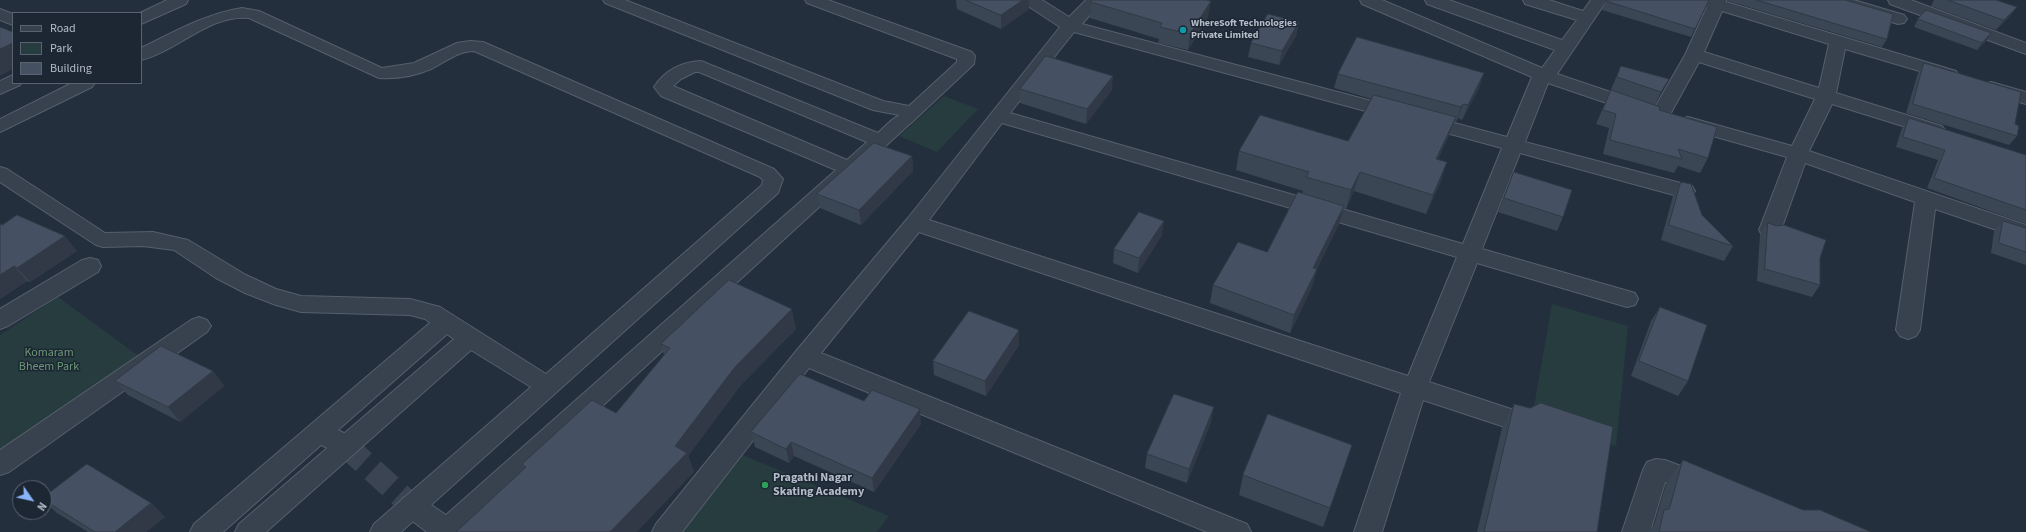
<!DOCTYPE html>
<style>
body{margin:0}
#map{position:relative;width:2026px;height:532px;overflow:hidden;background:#242f3e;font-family:"Source Sans 3",sans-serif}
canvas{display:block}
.legend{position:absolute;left:12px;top:12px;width:130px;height:72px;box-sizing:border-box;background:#1d2633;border:1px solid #59626f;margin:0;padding:5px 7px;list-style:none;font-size:12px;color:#b4bcc9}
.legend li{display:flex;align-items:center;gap:8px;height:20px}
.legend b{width:20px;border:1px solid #59626f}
.north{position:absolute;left:12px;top:480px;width:40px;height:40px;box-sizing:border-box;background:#1d2633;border:1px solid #59626f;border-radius:50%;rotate:124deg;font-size:11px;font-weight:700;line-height:16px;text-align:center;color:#b4bcc9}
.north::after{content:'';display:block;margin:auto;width:14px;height:18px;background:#8ab4f8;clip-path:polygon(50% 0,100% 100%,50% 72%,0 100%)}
</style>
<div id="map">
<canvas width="2026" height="532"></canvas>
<ul class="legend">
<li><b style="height:5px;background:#38414e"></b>Road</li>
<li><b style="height:11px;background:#263c3f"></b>Park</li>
<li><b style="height:11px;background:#455162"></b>Building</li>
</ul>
<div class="north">N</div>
</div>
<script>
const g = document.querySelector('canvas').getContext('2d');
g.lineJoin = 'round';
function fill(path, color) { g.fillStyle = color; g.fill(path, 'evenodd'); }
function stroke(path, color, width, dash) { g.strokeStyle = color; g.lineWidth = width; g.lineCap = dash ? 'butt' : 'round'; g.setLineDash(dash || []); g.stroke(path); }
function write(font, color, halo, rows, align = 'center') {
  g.font = font + ' "Source Sans 3",sans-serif'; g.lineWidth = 3; g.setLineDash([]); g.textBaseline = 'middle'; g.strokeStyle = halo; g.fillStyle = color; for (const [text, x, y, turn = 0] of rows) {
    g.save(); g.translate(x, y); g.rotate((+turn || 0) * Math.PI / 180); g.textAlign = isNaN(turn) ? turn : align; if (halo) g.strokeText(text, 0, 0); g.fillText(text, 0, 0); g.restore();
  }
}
fill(new Path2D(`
 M944,96L978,109L937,152L899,136Z
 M58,297L140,357L0,451V335Z
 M1552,304L1628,326L1616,446L1532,418Z
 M740,454L889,516L877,532H678Z`), '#263c3f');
stroke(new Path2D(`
 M346,446L412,506`), '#3a4453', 24, [24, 12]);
const pedestrian = new Path2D(`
 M603,0H625L883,101L909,106L957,62V59L807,3L805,0H828L972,52L975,56L974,64L911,123L905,125L899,123L896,119L899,115L873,110L605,3Z
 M242,8L259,11L382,68L414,63L457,43L470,41L483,42L774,169L783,179L778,193L401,532H370L374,524L531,387L471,350L266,532H235L239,524L454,339L425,319L410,315L301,312L276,305L245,293L216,278L174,250L143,246L103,247L96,245L0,182V167L7,169L105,233L153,232L188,240L246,275L276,289L301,296L410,299L440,307L546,374L762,185L763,180L760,177L474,51C458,51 445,62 431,69C415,76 396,79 379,78L249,18C209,14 178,51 141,60V48C174,32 205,14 242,8Z
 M72,83H95L92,87L0,132V119Z`);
const minor = new Path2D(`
 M167,0H188L186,4L141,24L140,13Z
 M1023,0H1042L1069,17L1086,0H1103L1082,24L1507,137L1532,77L1362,4L1360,0H1382L1542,68L1555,50L1427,4L1425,0H1449L1562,40L1577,20L1525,4L1523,0H1549L1583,11L1591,0H1607L1557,74L1643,103L1645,107L1643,111L1636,113L1548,83L1525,142L1692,186L1695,191L1692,196L1685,198L1520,153L1482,249L1635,293L1638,299L1635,305L1627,307L1477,263L1429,382L1526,414L1530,421L1526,428L1517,431L1423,400L1382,532H1354L1401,393L919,232L821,353L1247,524L1251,532H1207L809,368L682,532H652L656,524L797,350L908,218L1060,27L1025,4ZM1074,32L1502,148L1463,244L1010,113ZM1002,123L1457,257L1408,376L929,220Z
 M1695,0H1726V2L1956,71L1959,75L1956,79L1950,80L1845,49L1836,93L1942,126L1945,130L1942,134L1935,136L1832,104L1809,151L2026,225V240L1935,209L1920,330L1916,336L1908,339L1900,336L1896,330L1915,202L1805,163L1781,230L1778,235L1770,237L1762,235L1759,230L1787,157L1681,127L1678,123L1681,119L1688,117L1792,146L1815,99L1699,62L1667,120L1660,122L1653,120L1650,116L1685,55L1707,7L1697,4ZM1722,11L1829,44L1819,88L1704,52Z
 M1829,0H1854L1904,15L1907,19L1904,23L1898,24L1831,4Z
 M1888,0H1911L2026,43V54L1890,4Z
 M0,9L13,14V25L0,20Z
 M701,61L878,133C889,123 897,111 912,115L915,119L465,532H427L403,514L399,506L403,498L412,495L421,498L446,515L836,170L661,96L654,87C665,70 681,62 701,61ZM695,72H699L867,142L847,160L673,86L681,79Z
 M13,75V83H21L20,85L0,94V81Z
 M1991,82L2026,92V104L1984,92L1982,88L1984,84Z
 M90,258L98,260L101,266L98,272L8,326L0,329V309L82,260Z
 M446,313L454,316L458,322L454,328L338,430L355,439L359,446L355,453L346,456L321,445L223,532H190L194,524L438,316Z
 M199,317L207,320L211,326L207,332L9,472L0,475V450L191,320Z
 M1656,459L1665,460L1710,477L1714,485L1710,493L1701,496L1665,482L1650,532H1622L1643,470L1647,462Z`);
stroke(pedestrian, '#565f6c', 2);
stroke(minor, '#565f6c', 2);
fill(pedestrian, '#38414e');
fill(minor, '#38414e');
fill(new Path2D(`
 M956,0H1029V9L1001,29L957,9Z
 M1709,0L1691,37L1602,10L1606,1Z
 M1727,0H1845L1887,39L1882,47L1728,1Z
 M1934,0H1996L2017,7L2009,17L1996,30L1931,6Z
 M1091,2L1208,17L1188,50L1158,43L1159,39L1090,18Z
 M1918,19L1991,33L1986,41L1977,50L1914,27Z
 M1299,22L1296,36L1279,65L1248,57L1251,43Z
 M1924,63L2015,124L2017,136L2009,145L1906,113L1918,73Z
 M1621,66L1669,79L1655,105L1708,158L1700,173L1678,166L1674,173L1603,154L1609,128L1596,124Z
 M1338,74L1479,88L1462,120L1458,118L1456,122L1454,121L1449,135L1438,159L1441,181L1426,214L1354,191L1346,209L1343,208L1339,224L1317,269L1312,287L1290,333L1210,303L1213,285L1267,252L1302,194L1303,191L1236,170L1239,151L1348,141L1372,99L1334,88Z
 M1020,89L1112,90L1086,124L1020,103Z
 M1909,118L2026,155V224L1927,188L1938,160L1896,147L1902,128Z
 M912,156L913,171L861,225L820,208L817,194Z
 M1514,172L1563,217L1557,231L1498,212Z
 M1681,182L1702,215L1733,246L1724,261L1661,240L1673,196Z
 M2003,221L2026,228V265L1991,253L1994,231Z
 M1768,223L1820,258V285L1812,297L1757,281L1760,235Z
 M0,224L77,251L30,282L27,281L0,299Z
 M1162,235L1138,273L1113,263L1114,249Z
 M1660,307L1688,381L1678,396L1631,376L1651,321Z
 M796,329L740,386L688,456L694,472L524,468L522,464L616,413L664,355L661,344Z
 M1019,345L986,396L934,375L933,361Z
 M213,371L224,386L180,422L128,395L115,381Z
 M864,401L921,424L874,492L794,456L789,463L755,447L751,432Z
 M1514,404L1530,408L1597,532H1477L1502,428Z
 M1211,422L1187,483L1145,468L1147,454Z
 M1683,460L1803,510L1871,532H1648L1654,525L1666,484Z
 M1243,475L1330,508L1323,527L1239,495Z
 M44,497L151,503L165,517L146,532H88L57,513L44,501Z`), '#3b4654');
fill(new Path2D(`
 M1023,0H1029V9L1001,29V15Z
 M1211,1L1208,17L1188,50L1190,34Z
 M2017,7L2009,17L1996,30L2004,20Z
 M1299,22L1296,36L1279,65L1282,51Z
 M1991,33L1986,41L1977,50L1982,43Z
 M13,43V69L0,76V49Z
 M1484,73L1479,88L1462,120L1468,105Z
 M1113,76L1112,90L1086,124L1087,109Z
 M1669,79L1661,94L1654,106L1661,92Z
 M1463,104L1458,118L1456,122L1461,107Z
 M1456,117L1449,135L1429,177L1436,159Z
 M912,156L913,171L861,225L859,210Z
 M1447,162L1441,181L1426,214L1433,195Z
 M1360,172L1354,191L1346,209L1351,190Z
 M1344,206L1339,224L1309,286L1313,268Z
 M1164,221L1162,235L1138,273L1139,258Z
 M65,236L77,251L30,282L17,268Z
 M14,266L27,281L0,299V275Z
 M1317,269L1312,287L1290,333L1294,315Z
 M792,309L796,329L740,386L688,456L694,472L637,532H610L735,367Z
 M1019,330V345L986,396L985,381Z
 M213,371L224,386L180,422L168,407Z
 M1214,407L1211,422L1187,483L1189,469Z
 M920,409L921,424L874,492L872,478Z
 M791,442L794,456L789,463L786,449Z
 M151,503L165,517L146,532H115Z`), '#303945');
const building = new Path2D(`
 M966,0H1023L1001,15Z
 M1092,0H1206L1211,1L1190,34L1160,27L1162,23L1091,2Z
 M1607,0H1709L1695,29L1606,1Z
 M1757,0H1845L1893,14L1887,39Z
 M1948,0H1996L2017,7L2004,20Z
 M1926,10L1991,33L1982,43L1918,19Z
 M1268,14L1299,22L1282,51L1251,43Z
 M0,27L13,32V43L0,49Z
 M1357,37L1484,73L1468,105L1463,104L1461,107L1338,74Z
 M1046,56L1113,76L1087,109L1020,89Z
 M1924,63L2021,92L2015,124L2019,126L2017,136L1913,104Z
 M1621,66L1669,79L1661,92L1617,77Z
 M1611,90L1660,107L1659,110L1717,127L1708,158L1678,149L1682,159L1610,140L1616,114L1603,110Z
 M1374,95L1456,117L1436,159L1447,162L1433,195L1360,172L1351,190L1306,177L1309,172L1239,151L1260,115L1348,141Z
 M1909,118L2026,155V210L1934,178L1945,150L1903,137Z
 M874,143L912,156L859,210L817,194Z
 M1514,172L1572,190L1563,217L1504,198Z
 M1681,182L1691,184L1702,215L1733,246L1669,225Z
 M1298,192L1344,206L1313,268L1317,269L1294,315L1213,285L1238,242L1267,252Z
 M1139,212L1164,221L1139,258L1114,249Z
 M17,215L65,236L17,268L14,266L0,275V224L2,225Z
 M2003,221L2026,228V252L1999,243Z
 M1768,223L1777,226L1784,225L1826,240L1820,258V285L1765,269Z
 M729,280L792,309L735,367L675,446L687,453L610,532H456L526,467L522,464L592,400L616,413L670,348L661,344Z
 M1660,307L1707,325L1688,381L1639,361Z
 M969,311L1019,330L985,381L933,361Z
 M161,346L213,371L168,407L115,381Z
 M800,374L864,401L872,390L920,409L872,478L791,442L786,449L751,432Z
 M1174,394L1214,407L1189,469L1147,454Z
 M1541,403L1613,427L1597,532H1484L1514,404L1530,408Z
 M1268,414L1352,445L1330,508L1243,475Z
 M1683,460L1803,510H1820L1871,532H1659L1664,510L1669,509Z
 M87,464L151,503L115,532H95L44,500V497Z`);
fill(building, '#455162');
stroke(building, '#303945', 1);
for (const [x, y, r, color] of [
 [1183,30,4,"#0f9aa8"],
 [765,485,4,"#2e9e5b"]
]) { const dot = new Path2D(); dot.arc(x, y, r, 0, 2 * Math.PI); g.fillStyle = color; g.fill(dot); stroke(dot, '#1d2633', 1.5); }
write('bold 10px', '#b4bcc9', '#1d2633', [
 ["WhereSoft Technologies",1191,24],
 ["Private Limited",1191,36]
], 'left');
write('12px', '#6b9a76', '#1d2633', [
 ["Komaram",49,353],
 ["Bheem Park",49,367]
]);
write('bold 12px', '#b4bcc9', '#1d2633', [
 ["Pragathi Nagar",773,478],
 ["Skating Academy",773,492]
], 'left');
</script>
